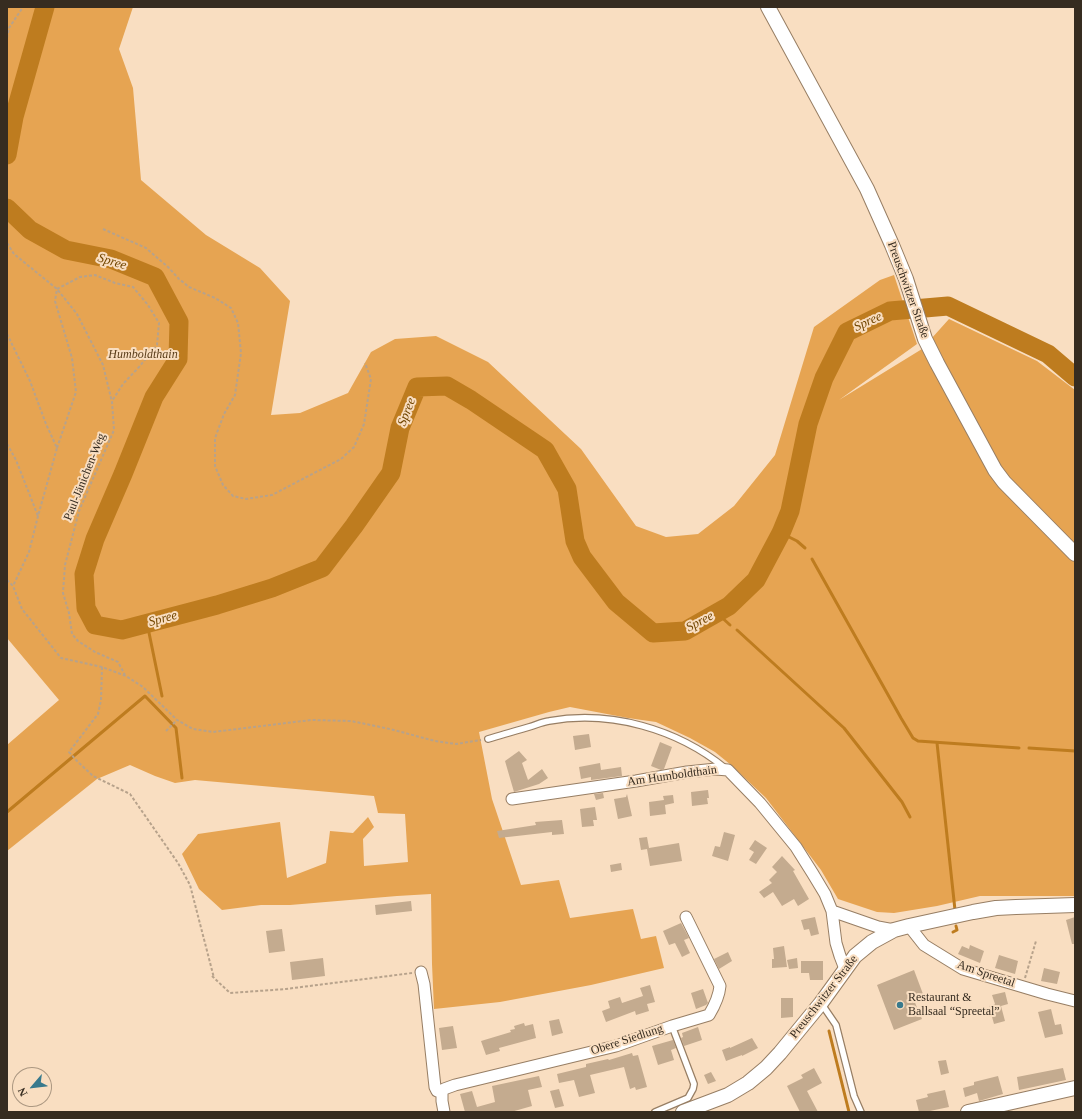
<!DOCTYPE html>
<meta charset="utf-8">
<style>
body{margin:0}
#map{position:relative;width:1082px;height:1119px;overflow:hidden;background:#f9dec1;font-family:Georgia,serif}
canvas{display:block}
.frame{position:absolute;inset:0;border:8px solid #362c20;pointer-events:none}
.north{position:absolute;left:12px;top:1067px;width:40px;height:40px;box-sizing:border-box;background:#f9dec1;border:1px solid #ab9781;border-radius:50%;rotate:242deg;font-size:11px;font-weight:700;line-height:16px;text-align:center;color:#362c20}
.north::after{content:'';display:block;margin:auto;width:14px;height:18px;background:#397a8d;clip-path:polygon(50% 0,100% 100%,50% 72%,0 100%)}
</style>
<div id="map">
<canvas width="1082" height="1119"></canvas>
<div class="frame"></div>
<div class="north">N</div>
</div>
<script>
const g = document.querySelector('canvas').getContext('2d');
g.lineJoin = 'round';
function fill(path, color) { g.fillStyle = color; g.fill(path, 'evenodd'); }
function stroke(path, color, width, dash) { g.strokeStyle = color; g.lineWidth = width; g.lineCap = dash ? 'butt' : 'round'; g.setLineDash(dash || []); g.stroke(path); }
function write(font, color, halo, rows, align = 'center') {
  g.font = font + ' Georgia,serif'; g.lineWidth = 4; g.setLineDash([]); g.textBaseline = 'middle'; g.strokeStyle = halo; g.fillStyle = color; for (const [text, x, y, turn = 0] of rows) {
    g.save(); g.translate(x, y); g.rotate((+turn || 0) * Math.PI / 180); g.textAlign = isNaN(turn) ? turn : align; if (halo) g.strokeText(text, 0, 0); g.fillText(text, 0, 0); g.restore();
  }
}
fill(new Path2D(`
 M7,7H133L119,49L133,88L141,180L206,235L260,268L290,301L271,415L300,413L348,393L371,352L395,339L436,336L488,362L581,449L636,526L666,537L698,534L734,506L775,455L814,327L880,280L894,275L917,344L839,400L922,349L949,319L1037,361L1075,390V896H980L937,906L894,913L877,912L838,899L821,870L766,798L731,765L715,752L690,738L656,722L628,718L570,707L549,712L479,732L492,799L521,885L559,880L570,918L633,909L641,939L656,936L664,968L591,985L500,1002L434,1009L432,964L431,894L397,896L290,905H261L222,910L199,889L182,854L198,834L280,822L287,878L326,863L330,831L353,833L368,817L374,827L363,839L364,866L408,862L405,814L378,813L374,796L195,780L175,783L155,776L130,765L97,779L7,851V745L59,700L7,638Z`), '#e6a452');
stroke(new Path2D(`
 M781,533L797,541L805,548
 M812,559L901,718L913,738L918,741L1019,748
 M717,613L730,625
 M147,623L162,696
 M737,630L844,728L902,802L910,817
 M937,743L955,910
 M1029,748L1075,751
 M7,812L145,696L176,728L182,778
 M953,932L957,930L956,926
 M829,1031L849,1112`), '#be7c1f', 3);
stroke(new Path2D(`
 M7,155L14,117L45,7
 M7,208L30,230L66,250L111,259L155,277L179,322L178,359L154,397L123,474L95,539L84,574L86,608L95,625L122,630L217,605L272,588L322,568L354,526L391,473L400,428L417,387L447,386L471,400L545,450L567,489L575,541L582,557L616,602L653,633L685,631L729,606L756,580L781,533L790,511L808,424L824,378L847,332L890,311L948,306L1048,354L1075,377`), '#be7c1f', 19);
fill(new Path2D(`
 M589,734L591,747L575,750L573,736Z
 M660,742L672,747L664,769L661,770L651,766Z
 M519,751L527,760L522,763L528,780L542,769L548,778L539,784L514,792L505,761Z
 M600,763L601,770L621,767L622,776L591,780V777L581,779L579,767Z
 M708,790L709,798H707L708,804L692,806L691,792Z
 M603,793L604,798L596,800L594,794Z
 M627,794L632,816L618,819L614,799L626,797Z
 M673,795L674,803L665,805L666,814L650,816L649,802L664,800L663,796Z
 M595,807L597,820H593L594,826L582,827L580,809Z
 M562,820L564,834L552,835V832L499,838L497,831L536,825L535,822Z
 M724,832L735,835L728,861L712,856L715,846L720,847Z
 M647,837L649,848L679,843L682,861L650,866L647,849L641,850L639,838Z
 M755,840L767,848L756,864L749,860L754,852L749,849Z
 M782,856L795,870L793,871L809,899L798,906L794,899L782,906L773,892L764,898L759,892L772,883L769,880L777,872L772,867Z
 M621,863L622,870L611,872L610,865Z
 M411,901L412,911L376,915L375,905Z
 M815,917L819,934L811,936L809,929L804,930L801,920Z
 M1075,917V944H1072L1066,920Z
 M681,923L689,938L684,940L690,953L682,957L675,943L669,945L663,931Z
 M282,929L285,951L269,953L266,931Z
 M970,945L984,951L980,963L958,954L962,946L969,949Z
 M784,946L787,967L772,968V959H774L773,948Z
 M728,952L732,961L719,969L714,959Z
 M999,955L1018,961L1015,974L995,968Z
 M323,958L325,976L292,980L290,962Z
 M797,958L798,968L789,969L787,960Z
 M801,961H823V980H810L809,973H801Z
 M1044,968L1060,972L1057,984L1041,981Z
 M914,970L923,994L913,998L922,1019L894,1030L877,985Z
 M650,985L655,1002L647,1004L649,1011L636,1015L635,1011L606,1022L602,1011L610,1008L608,1001L620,997L622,1003L643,996L640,988Z
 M703,989L708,1003L706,1005L696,1009L691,993Z
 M1005,992L1008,1004L1001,1006L1005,1021L994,1024L989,1006L995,1004L992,995Z
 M781,998H793V1017L781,1018Z
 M1051,1009L1055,1025L1061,1024L1063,1034L1045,1038L1038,1012Z
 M559,1019L563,1033L552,1036L549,1021Z
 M524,1023L525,1026L533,1024L536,1038L499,1048L500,1051L486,1055L481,1041L511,1032L510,1030L515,1029L514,1026Z
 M453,1026L457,1048L442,1050L439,1028Z
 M698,1027L702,1040L684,1046L681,1038L683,1037L682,1033Z
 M752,1038L758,1048L742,1056V1055L726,1061L722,1050L730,1047V1048Z
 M673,1040L676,1048L671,1050L674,1060L658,1065L652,1046Z
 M632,1053L633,1056L638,1055L647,1087L636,1090L635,1087L630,1089L624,1067L590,1075L595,1093L579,1097L574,1080L559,1083L557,1074L586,1067V1064L608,1059L609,1060Z
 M946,1060L949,1073L941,1075L938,1061Z
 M814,1068L822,1083L807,1091L818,1112H800L787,1086L803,1078L801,1075Z
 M1063,1068L1066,1080L1019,1090L1017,1077Z
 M711,1072L716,1081L708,1084L704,1075Z
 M539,1076L542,1087L528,1090L532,1106L511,1112H465L460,1094L472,1091L477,1107L495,1102L492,1086Z
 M998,1076L1003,1094L979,1101L977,1093L965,1097L963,1088L974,1085V1082Z
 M559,1089L564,1106L555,1108L550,1091Z
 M945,1090L949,1107L925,1112H919L916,1100L928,1097L927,1094Z`), '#c4ab8f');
const service = new Path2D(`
 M488,739C501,735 515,731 529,727C536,725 542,722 549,721C611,710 677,729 725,768
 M821,1003L836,1025L854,1096L861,1112
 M655,1112L688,1098L693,1089L694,1084L672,1026`);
const minor = new Path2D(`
 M512,799L636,781L687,772L716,769L728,770L760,803L796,847L813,874L825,894L832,911L836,943L840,956L845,969
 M832,911L878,927L894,930
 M909,926L924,945L963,969L1047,994L1075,1001
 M421,972L424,984L435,1087L437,1091L442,1093V1101L444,1112
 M442,1093L444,1089L455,1085L616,1046L672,1026L709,1015C715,1005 719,997 720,986L686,917`);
const tertiary = new Path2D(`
 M768,7L867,189L892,245L906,279L925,339L937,363L995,470L1004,482L1075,554
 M683,1112L728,1095L748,1083L766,1068L780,1053L821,1003L855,956L872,942L894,930L909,926L973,912L996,908L1016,907L1075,905
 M968,1112L1075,1088`);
stroke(service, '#977e64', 8);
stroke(minor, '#977e64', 13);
stroke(tertiary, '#977e64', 16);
stroke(new Path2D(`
 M7,38L9,28L23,7
 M103,229L146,248L169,268L179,279L189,287L215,298L231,308L238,323L241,353L235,395L224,414L215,438V466L223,485L233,496L246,499L272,495L341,459L354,447L364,424L371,379L365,363
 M7,243L14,254L57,289L77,314L103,365L112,402L114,430L79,511L65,565L63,593L69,613L72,634L78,641L95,652L118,662L125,675
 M7,334L30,381L46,424L57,448L38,516L29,552L13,586
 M7,444L16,460L38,516
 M57,448L76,392L72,358L55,301L57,289L80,277L95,275L115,283L133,287L148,305L159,323L157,345L139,367L123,384L112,401
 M7,580L13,586L22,609L61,658L102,667L126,676L143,687L177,720L193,729L213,732L311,720L351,721L390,729L435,741L456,744L481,740
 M102,667L101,700L98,714L69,752L77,761L93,776L130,794L178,863L190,885L214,978
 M166,731L177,720
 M212,976L230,993L286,989L412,973
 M1025,978L1036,941`), '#b7a28b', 2, [3, 2]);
stroke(service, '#fff', 5.5);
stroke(minor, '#fff', 11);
stroke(tertiary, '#fff', 14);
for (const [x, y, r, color] of [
 [900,1005,4,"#397a8d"]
]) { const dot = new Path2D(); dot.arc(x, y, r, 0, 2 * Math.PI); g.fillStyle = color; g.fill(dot); stroke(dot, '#f9dec1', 1.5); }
write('12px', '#362c20', '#f9dec1', [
 ["Preuschwitzer Straße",908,290,70],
 ["Paul-Jänichen-Weg",85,477,-68],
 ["Am Humboldthain",672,776,-8],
 ["Am Spreetal",986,974,19],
 ["Preuschwitzer Straße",824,997,-52],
 ["Obere Siedlung",627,1040,-18]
]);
write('italic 12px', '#593c19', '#f9dec1', [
 ["Humboldthain",143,355]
]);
write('12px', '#362c20', '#f9dec1', [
 ["Restaurant &",908,998],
 ["Ballsaal “Spreetal”",908,1012]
], 'left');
write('italic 13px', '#724600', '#f9dec1', [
 ["Spree",112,262,17],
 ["Spree",868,322,-25],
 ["Spree",407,412,-69],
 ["Spree",163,619,-15],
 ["Spree",700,622,-28]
]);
</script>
